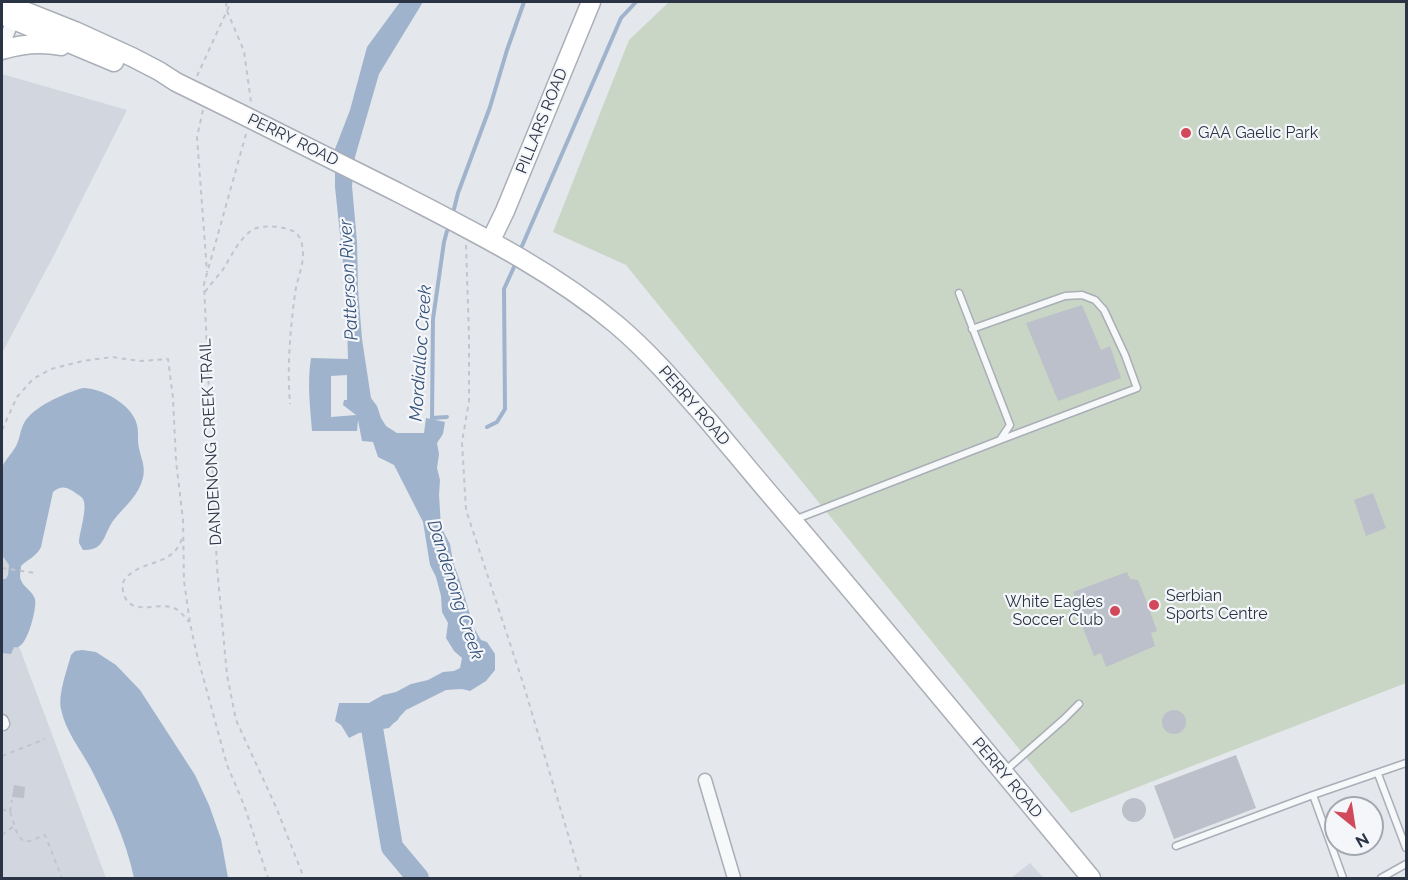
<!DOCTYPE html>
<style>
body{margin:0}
#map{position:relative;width:1408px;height:880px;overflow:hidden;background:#e4e7ec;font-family:Raleway,sans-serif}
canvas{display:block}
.frame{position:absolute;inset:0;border:3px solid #2b3445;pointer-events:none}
.north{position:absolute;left:1324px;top:796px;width:60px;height:60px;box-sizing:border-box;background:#f4f6f9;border:2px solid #a4a8b1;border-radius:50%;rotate:150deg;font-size:16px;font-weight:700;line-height:24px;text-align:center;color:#2b3445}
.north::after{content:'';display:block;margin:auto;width:21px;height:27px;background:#d1495b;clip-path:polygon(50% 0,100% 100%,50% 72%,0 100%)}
</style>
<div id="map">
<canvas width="1408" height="880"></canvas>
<div class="frame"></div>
<div class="north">N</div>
</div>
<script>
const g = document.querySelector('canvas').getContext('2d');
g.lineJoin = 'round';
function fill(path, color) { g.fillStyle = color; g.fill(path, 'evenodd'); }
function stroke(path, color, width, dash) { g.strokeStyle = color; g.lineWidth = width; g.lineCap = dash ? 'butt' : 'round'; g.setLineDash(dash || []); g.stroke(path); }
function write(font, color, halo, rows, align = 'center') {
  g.font = font + ' Raleway,sans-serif'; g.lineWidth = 4.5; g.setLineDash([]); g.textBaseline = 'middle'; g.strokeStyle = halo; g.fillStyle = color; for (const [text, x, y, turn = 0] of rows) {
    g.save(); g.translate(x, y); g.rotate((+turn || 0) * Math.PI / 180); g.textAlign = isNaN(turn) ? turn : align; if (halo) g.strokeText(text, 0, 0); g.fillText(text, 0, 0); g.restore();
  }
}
fill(new Path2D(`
 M2,74L127,110L54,255L2,353Z
 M2,432L14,633L106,878H2Z
 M1030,863L1044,878H1011Z`), '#d2d6de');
fill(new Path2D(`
 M669,2H1406V683L1071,813L626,265L553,232L629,40Z`), '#c9d6c5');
fill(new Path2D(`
 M400,2H423L379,74L355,157L352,186L357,242L358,289L362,339L371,398L377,406L381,418L386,426L397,433H424L426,418L445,422L443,434L437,443L439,454L437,468L440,480L439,495L441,527L450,544L453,562L460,581L474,628L481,640L487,642L495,654V670L486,681L470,691L462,689L446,690L406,710L389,728L359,733L349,738L341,725L335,721L339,703H369L383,695L396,692L411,684L428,680L443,672L454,671L460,668L462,658L454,651L446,638L448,623L442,612L441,596L436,577L430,565L423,522L394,465L378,457L373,442L362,441L358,420L357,431H312C310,406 307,383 311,358L348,359L346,291L335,187V149L350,110L367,47ZM347,375V400H344L343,405L356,415L331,417V376Z
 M83,388C102,388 133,405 137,425C139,433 137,441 139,448C142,462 147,469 141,484C135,499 122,509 113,521C103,535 105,551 83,550L79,543C79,532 88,509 83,499C81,496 74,492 71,490C64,486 59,487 53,492L41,547C36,557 28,559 21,566C21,570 19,577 21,580C23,587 32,590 35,599C37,608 28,644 18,647C17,648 15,647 14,647L11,654L2,653V579H6L8,575L9,565L2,555V468C5,459 13,453 17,444C20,438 20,431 23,425C31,407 65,393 83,388Z
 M82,650L96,652L116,665L140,690L195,775L209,805L221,839L228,878H134C126,839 108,802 90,767C80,749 65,730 61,709C58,694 67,670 71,655L75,651Z`), '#9fb4cc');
stroke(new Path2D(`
 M454,209L458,193L490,107L507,50L524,2
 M522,246L621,18L636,2
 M432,418L447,417
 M431,424L432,418L433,319L444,242L447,231
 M487,427L497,422L505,409L504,289L514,267`), '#9fb4cc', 4);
stroke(new Path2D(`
 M389,713L371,722L392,847L418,878`), '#9fb4cc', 22);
fill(new Path2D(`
 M1082,305L1101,350L1110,346L1121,378L1058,401L1026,323Z
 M1373,493L1386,528L1366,536L1354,500Z
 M1127,572L1130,579L1138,580L1146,600L1157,631L1151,633L1155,646L1106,667L1101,653L1094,656L1081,623L1086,621L1073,592Z
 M1162 722a12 12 0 1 1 24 0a12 12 0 1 1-24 0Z
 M1236,755L1256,808L1174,839L1154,786Z
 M14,785L25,787L24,798L12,797Z
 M1122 810a12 12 0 1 1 24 0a12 12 0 1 1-24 0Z`), '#bbc0ca');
const lane = new Path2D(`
 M972,329L1065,296L1082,295L1095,300L1104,310L1125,355L1137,388L1000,440
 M794,520L1000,440L1010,425L959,293
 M1006,770L1064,719L1079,704
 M1378,774L1406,848
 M1313,795L1343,878
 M1176,846L1313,795L1406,763
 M1381,878L1406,864`);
const street = new Path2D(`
 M2,48L15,15
 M2,721L3,724
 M705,780L734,878`);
const secondary = new Path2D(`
 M2,2L75,31L132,57L159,71L176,82L239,113
 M2,15L114,62
 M2,50C21,44 40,42 61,46
 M397,192C474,232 550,269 617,325C650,353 678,386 706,418C733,450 759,482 786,513C889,634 990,756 1091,878
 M491,240L505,211L591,2`);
stroke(lane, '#a9aeb7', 9);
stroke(street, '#a9aeb7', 15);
stroke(secondary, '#a9aeb7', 21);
stroke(new Path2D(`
 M226,2L227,11L244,51L251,102
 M197,76L231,2
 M203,110L197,137L207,272
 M246,134L204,284L217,567L227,675L236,720L276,807L304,878
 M466,245L469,337V401L462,442L466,510L523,683L581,878
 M205,292C210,285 216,278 222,271C231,257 238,240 252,230C261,224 288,226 296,233C299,236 302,241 302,245C306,262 297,277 295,294C290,331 287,368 290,404
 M2,430L17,397L33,379L51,369L83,361L112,357L140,361L168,359L173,398L176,461L183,520L184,581L190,623L196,651L227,765L244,805L268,878
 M182,539C180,543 178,548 175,551C163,564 142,563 129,575C123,579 122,585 123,591C128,617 154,603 171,607C179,609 184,616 189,622
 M2,568L35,573
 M2,756L45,739
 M2,809L10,812L12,800
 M10,812L17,833L23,841H30L45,835L62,878
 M2,835L14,826`), '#c2c5cb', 2, [4.5, 4.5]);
stroke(lane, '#f7f8fa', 6);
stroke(street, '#f7f8fa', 12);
stroke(secondary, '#fff', 18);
const secondaryBridge = new Path2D(`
 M239,113L397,192`);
stroke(secondaryBridge, '#a9aeb7', 21, []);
stroke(secondaryBridge, '#fff', 18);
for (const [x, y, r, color] of [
 [1186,133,6,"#d1495b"],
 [1154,605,6,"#d1495b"],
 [1115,611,6,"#d1495b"]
]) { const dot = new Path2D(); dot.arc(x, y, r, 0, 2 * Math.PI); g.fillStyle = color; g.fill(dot); stroke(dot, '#f4f6f9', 2); }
write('16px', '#2b3445', '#f4f6f9', [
 ["PILLARS ROAD",542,121,-68],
 ["PERRY ROAD",293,140,26],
 ["PERRY ROAD",694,406,49],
 ["DANDENONG CREEK TRAIL",211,442,-93],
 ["PERRY ROAD",1007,778,50]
]);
write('16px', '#2b3445', '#f4f6f9', [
 ["GAA Gaelic Park",1198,133],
 ["Serbian",1166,596],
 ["Sports Centre",1166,614],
 ["White Eagles",1103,602,"right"],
 ["Soccer Club",1103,620,"right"]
], 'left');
write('italic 18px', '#34527a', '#f4f6f9', [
 ["Patterson River",349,280,-93],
 ["Mordialloc Creek",421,353,-86],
 ["Dandenong Creek",455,590,72]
]);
</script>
